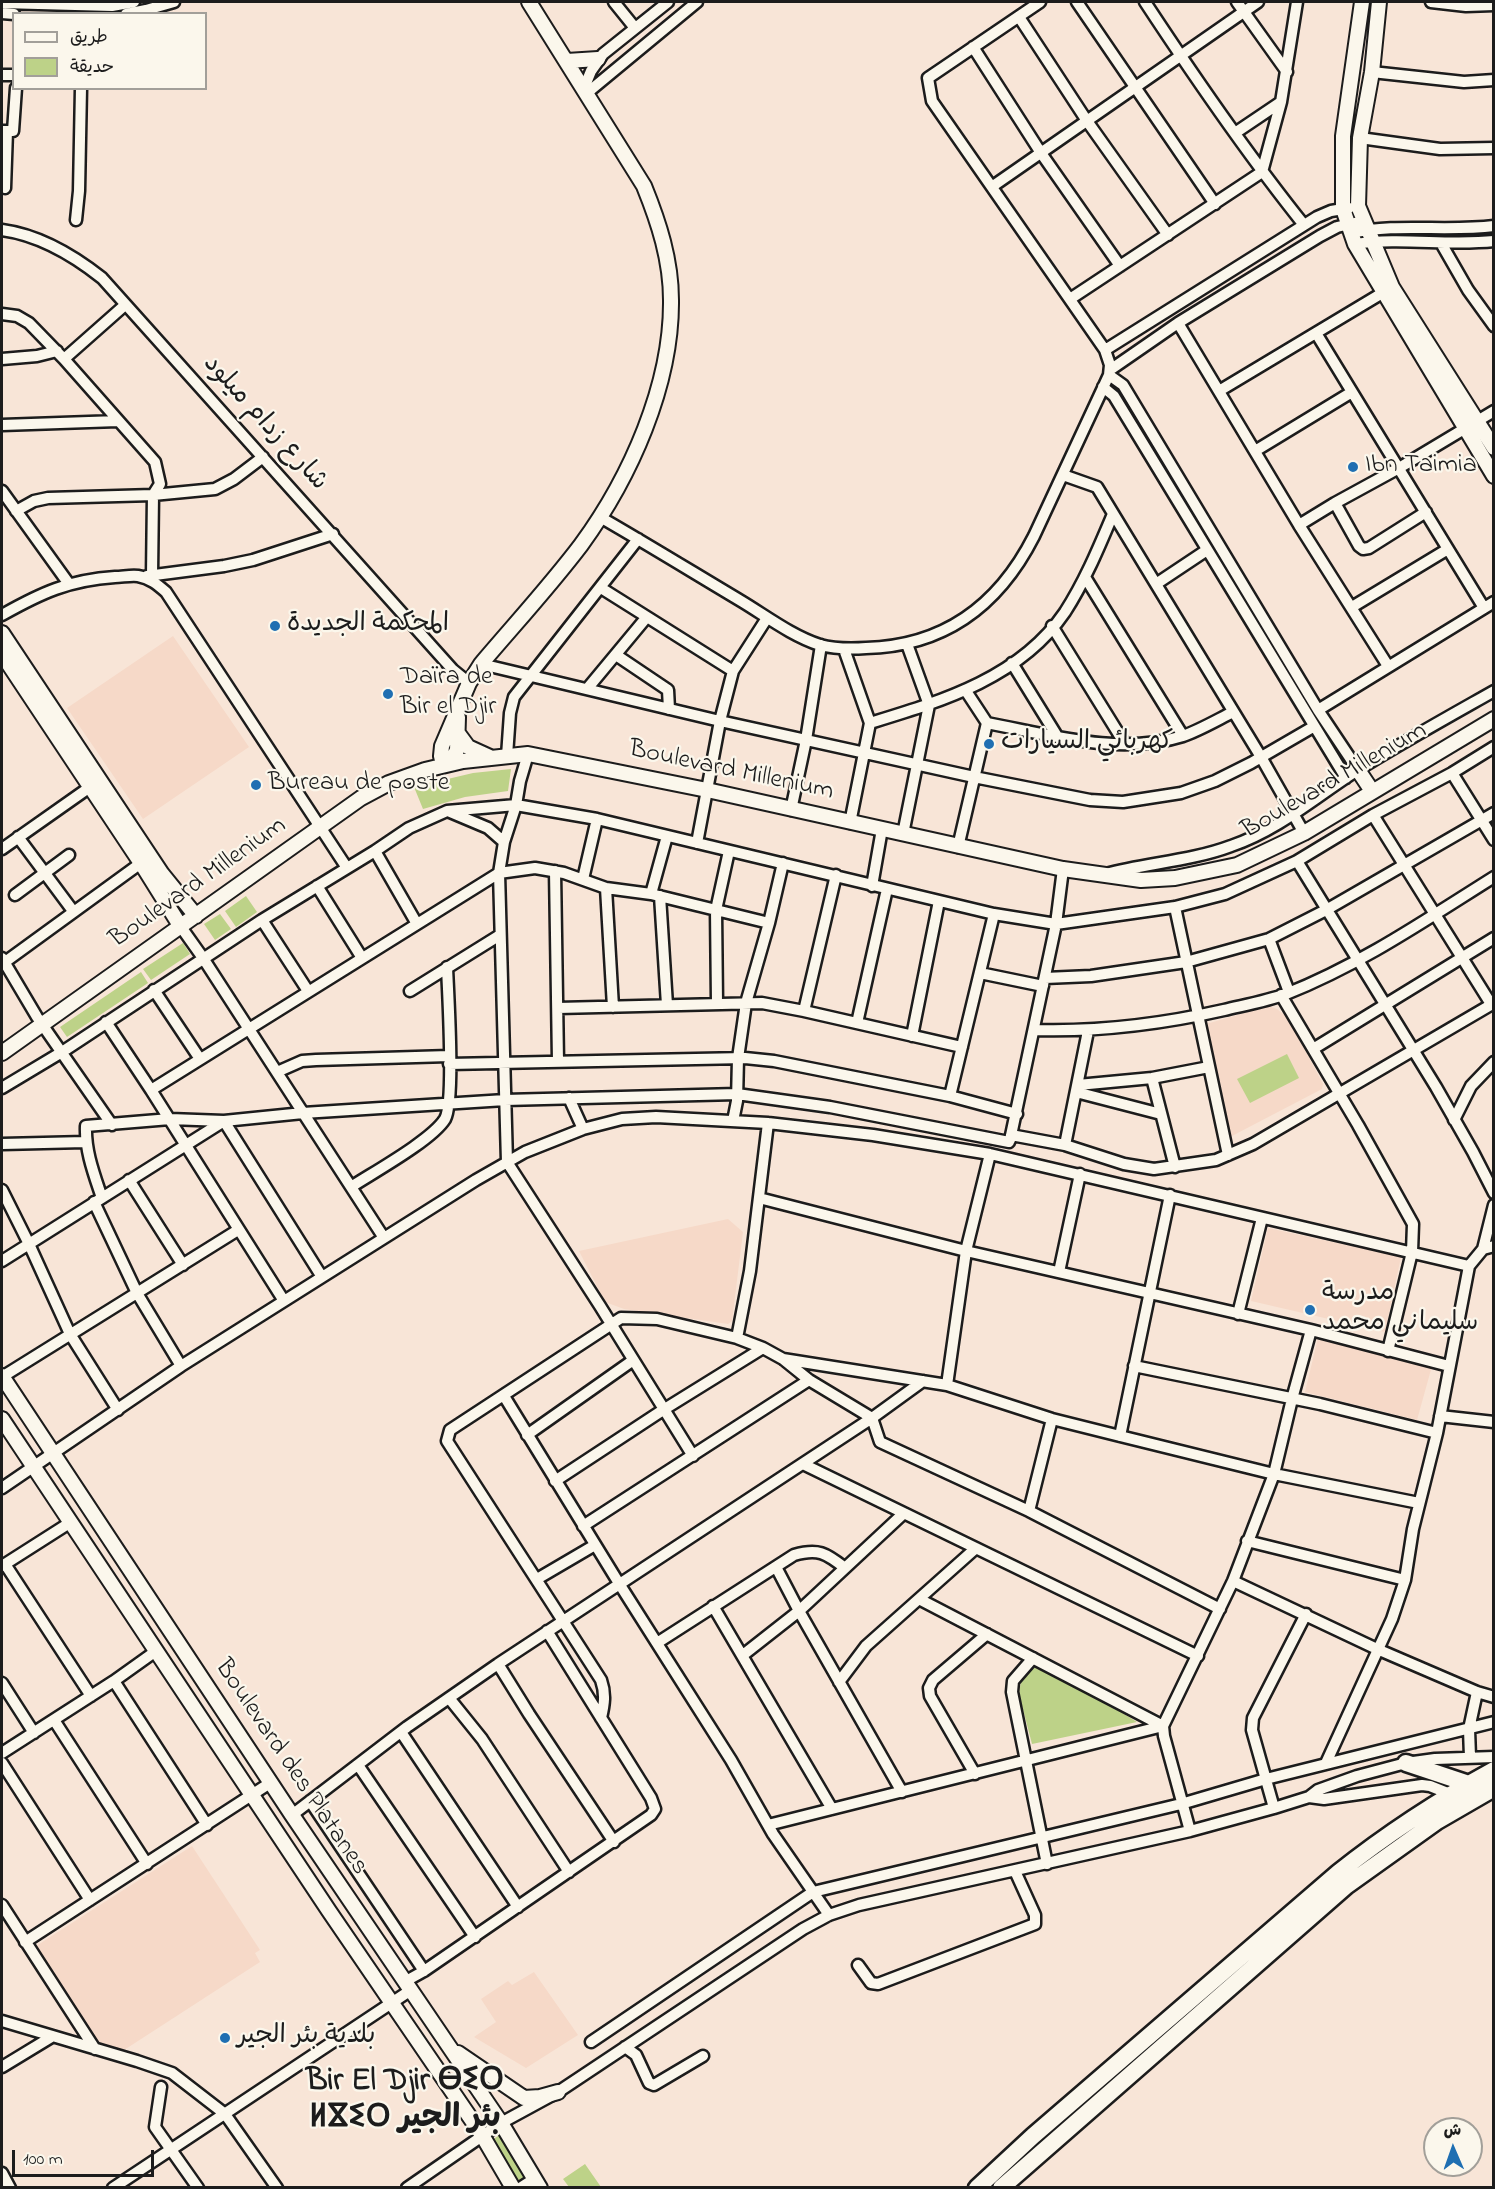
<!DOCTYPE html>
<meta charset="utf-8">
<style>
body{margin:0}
#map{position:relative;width:1495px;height:2189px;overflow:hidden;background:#f8e5d7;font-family:"Indie Flower","Playpen Sans Arabic",sans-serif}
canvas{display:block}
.frame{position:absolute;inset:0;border:3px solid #1c1c1c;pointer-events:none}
.legend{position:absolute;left:12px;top:12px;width:195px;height:78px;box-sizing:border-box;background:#fbf7ec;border:2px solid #a29f99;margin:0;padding:8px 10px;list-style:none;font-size:18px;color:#1c1c1c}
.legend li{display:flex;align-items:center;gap:12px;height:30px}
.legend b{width:30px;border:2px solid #a29f99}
.north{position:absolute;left:1423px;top:2117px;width:60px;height:60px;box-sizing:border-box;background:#fbf7ec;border:2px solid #a29f99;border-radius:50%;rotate:358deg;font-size:16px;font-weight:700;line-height:24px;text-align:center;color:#1c1c1c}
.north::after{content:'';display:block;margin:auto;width:21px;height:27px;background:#1f6fb2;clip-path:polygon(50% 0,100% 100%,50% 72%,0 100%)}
.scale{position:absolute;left:12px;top:2150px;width:142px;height:27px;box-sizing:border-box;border:3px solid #1c1c1c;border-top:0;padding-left:8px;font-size:18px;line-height:21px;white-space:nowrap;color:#1c1c1c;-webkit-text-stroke:4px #fbf7ec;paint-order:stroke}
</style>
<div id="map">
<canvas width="1495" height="2189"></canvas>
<div class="frame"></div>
<ul class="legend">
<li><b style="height:8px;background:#fbf7ec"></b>طريق</li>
<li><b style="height:16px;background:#bdd288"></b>حديقة</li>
</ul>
<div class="north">ش</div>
<div class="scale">100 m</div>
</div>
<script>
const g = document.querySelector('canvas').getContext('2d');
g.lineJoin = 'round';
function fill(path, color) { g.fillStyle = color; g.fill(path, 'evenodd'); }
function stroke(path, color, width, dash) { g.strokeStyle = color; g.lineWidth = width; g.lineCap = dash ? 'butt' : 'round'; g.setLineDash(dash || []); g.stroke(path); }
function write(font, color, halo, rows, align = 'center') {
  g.font = font + ' "Indie Flower","Playpen Sans Arabic","Noto Sans Tifinagh",sans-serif'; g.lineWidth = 4.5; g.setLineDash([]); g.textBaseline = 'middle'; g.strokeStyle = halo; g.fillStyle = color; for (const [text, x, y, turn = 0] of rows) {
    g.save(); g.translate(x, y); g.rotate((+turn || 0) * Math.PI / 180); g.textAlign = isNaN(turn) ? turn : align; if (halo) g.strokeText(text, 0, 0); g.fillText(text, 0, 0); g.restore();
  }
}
fill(new Path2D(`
 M173,636L249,747L143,819L67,708Z
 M1269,1006L1277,1009L1288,1018L1323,1084L1322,1089L1230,1137L1206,1024Z
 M728,1219L743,1232L732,1321L728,1324L624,1309L605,1302L579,1251Z
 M1268,1228L1401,1257L1385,1332L1251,1301Z
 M1318,1338L1432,1366L1417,1420L1305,1392Z
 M192,1846L260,1950L255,1953L260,1962L121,2052L97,2046L33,1948Z
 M534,1972L578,2035L526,2068L474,2037L496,2022L481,1999L508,1981L512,1985Z`), '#f6d9c8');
fill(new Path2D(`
 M511,769L508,791L465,797L423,809L414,787L473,773Z
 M246,896L257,912L236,927L225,911Z
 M220,914L231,929L215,940L204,924Z
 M183,943L190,954L151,980L143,969Z
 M141,972L148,983L67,1037L60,1027Z
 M1287,1054L1299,1078L1250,1103L1237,1079Z
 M1038,1661L1137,1722L1032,1744L1019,1694L1021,1681Z
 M501,2134L528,2175L517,2183L489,2142Z
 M585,2164L601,2187H569L563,2179Z`), '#bdd288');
const minor = new Path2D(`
 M614,2L635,28
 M1077,2L1215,204
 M1145,2C1195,78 1247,154 1304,225
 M1237,2L1287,72
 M1431,2L1466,6L1494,5
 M2,3L112,6L134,2
 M2,13L14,14
 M126,14L146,10L174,2
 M1019,17L1087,121L1168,235
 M973,47L1041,153L1120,266
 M1372,72L1464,82L1494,80
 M2,75H14
 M584,88L591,71L603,54L668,2
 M587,93L697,2
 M2,131H13L16,88
 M1235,133L1281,102
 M1360,138L1440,149L1494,148
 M993,186L1258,2
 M2,187L5,188L7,131
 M76,220L79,191L81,88
 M2,230C39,235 73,255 102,278L453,670L469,683
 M1351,233C1398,223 1446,232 1494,226
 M1441,243L1468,290L1494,326
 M1355,244C1401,237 1448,246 1494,241
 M1070,299L1262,172L1281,102L1297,2
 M2,314L17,316L29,323L64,359L155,462L160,484L153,495L152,575
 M1178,323L1299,525L1388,666
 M1316,333L1484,608
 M1105,350L1317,217L1331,211L1349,208
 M2,359L37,356L57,351
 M64,359L125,305
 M1110,370L1178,323L1320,236L1337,227L1363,221
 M1109,375L1123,385L1318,710L1358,770
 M1103,387L1114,396L1346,778
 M1219,391L1389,289
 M2,425L118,421
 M1255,451L1352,392
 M1063,475L1097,487L1261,757L1304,833
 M2,491L69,584
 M1335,503L1359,546L1363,549L1369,548L1426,512
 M16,511L34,501L48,498L153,495L215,489L234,479L263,457
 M600,517C647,544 694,573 741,601C766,616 792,636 820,645C835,649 851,649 866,648C945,646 999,605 1034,536L1109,375L1110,365L1105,350L932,101L928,78L1040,2
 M1299,525L1335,503L1399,468L1494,411
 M147,576L224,566L253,560L333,534
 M1085,577L1183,736
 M1156,584L1207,550
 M601,588L733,671
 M1352,607L1448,549
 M2,615C41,593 69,580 115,577C122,577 131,575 138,576C150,578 158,585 166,592L347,868
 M1052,626L1125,744
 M844,649L870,723L850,823
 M616,655L668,690L669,709
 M1012,663L1057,736
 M481,664L720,721L974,777L1090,800L1123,802L1181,793L1215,781L1251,763L1313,727
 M587,689L646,618
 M966,691L987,723
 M1318,710L1494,602
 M870,723C942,701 1020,678 1065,612C1085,581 1099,547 1113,514
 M528,754L520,781L516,805L504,842L499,873L507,1162L600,1306L693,1456
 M507,756L510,713L514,697L638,539
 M1452,773L1494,840
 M791,810L806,740L821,645
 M450,812L488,828L504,842
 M1373,815L1491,1004
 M903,834L929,705L907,644
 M18,837L73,911
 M697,843L720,721L733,671L767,618
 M958,847L987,723C1051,735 1119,756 1183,736C1200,730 1217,720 1233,712
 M2,849L90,787
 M375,851L417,924
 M1297,861L1436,1087L1473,1152L1494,1193
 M555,871L558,1061
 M1106,874C1147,863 1191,861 1231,846C1278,830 1314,798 1356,771C1401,743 1448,717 1494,691
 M583,879L597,819
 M317,886L362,958
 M872,886L882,829
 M606,888L613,1007
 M651,894L667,836
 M15,895L69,855
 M660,896L667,1005
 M1175,907L1228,1155
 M262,920L308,991
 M181,927L203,958L384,1238
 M1269,939L1289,992
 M2,958L37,1017L112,1125
 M5,962L141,863
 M980,973L1043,986
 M1045,978L1091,976L1186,962L1269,939L1326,910L1494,813
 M154,990L200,1059
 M410,991L500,935
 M1281,995L1358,1125L1413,1224L1412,1252L1388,1351
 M717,1003L716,910L729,851
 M558,1008L762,1003L804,1011L962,1047
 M804,1011L836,875
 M106,1022L151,1090L284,1301
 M857,1023L887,889
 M1034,1030C1098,1032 1162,1024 1224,1010C1245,1005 1267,1001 1286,994C1360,965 1427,919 1494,877
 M912,1036L939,901
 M1313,1049L1494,938
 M449,1064L745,1058L774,1061L950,1096L1017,1114
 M277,1072L302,1061L316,1060L449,1056
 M1152,1078L1175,1167
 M1078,1085L1152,1078L1209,1067
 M2,1088L62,1052L262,920L375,851L409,828L447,811L516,805L597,819L994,914L1056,924L1175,907L1225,894L1297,861L1373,815L1452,773L1494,747
 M151,1090L499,873L535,868L564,873L606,888L651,894L769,923
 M1076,1092L1161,1114
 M950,1096L994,914
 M569,1098L583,1129
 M1454,1120L1471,1086L1494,1062
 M733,1121L737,1101L738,1058L746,1003L769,923L783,863
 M1011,1135L1065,1145L1124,1164L1154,1169L1216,1160L1253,1144L1494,1003
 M1010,1140L1056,924L1063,869
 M2,1144L85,1142
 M1065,1145L1088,1031
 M129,1180L183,1265
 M351,1187C374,1172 432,1140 445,1119C455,1101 448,994 447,967
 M2,1190L29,1244L70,1334L118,1410
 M102,1198C94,1174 85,1151 86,1126L170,1119L224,1121L322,1277
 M759,1198L966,1251L1311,1330L1449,1366
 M94,1202L137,1293L181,1366
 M1483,1249L1494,1205
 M2,1261L224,1121L303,1113L505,1100L737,1094L830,1107L1009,1142
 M1469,1266L1483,1249L1494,1246
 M1059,1272L1080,1174
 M1238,1314L1262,1218
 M737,1338L750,1271L768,1123
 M783,1359L947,1385L1052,1419L1120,1436L1274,1474L1419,1503
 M1134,1366L1320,1404L1437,1433
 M2,1377L238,1230
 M809,1380L872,1418L880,1442L1029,1511L1220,1609
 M947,1385L966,1251L990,1154
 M504,1396L620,1585L731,1760L773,1834L829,1915
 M1440,1416L1494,1422
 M527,1435L632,1361
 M1120,1436L1170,1195
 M803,1464L1198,1656
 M555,1481L663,1410L763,1348L783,1359L809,1380L583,1526
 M2,1488L181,1366L476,1180L525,1152L583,1129L622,1119L656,1117L768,1123L873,1135L990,1154L1469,1266L1437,1433L1413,1529L1405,1580L1392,1619L1326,1763
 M1029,1511L1052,1419
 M1247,1541L1405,1580
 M5,1564L91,1696
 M2,1566L71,1522
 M776,1567L799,1611L902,1792
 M537,1579L595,1545
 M1233,1581L1377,1649L1477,1692L1494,1697
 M919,1599L1163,1726
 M713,1606L832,1809
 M657,1643L794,1555C818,1548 826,1553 845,1568
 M743,1655L799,1611L904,1513
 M1033,1658L1013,1681L1012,1692L1047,1864
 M498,1664L529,1714L614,1842
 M114,1681L207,1825
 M839,1682L866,1646L976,1548
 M2,1683L34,1733
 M449,1698L482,1739L569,1872
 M601,1718C604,1705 606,1694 601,1680L447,1441L450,1430L621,1318L657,1319L737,1338L763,1348
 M54,1720L147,1864
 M401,1732L518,1907
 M2,1753L114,1681L156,1651
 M1470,1757L1469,1729L1477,1692
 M2,1763L90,1900
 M358,1765L475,1937
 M975,1774L930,1696L929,1688L933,1680L987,1634
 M1309,1797L1324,1799L1422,1785L1430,1786L1450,1794
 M310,1801L424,1971
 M1274,1808L1252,1730L1253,1718L1306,1614
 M292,1815L407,1727L498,1664L872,1418L923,1381
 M768,1825L1163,1726
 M1190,1831L1164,1736L1163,1726L1233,1581L1274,1474L1292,1399L1311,1330
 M2,1905L95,2049
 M25,1942L270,1783
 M858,1965L871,1983L878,1984L1035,1924V1915L1015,1871
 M406,1981L424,1971L651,1815L655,1809L651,1798L547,1631
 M2,2021L137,2061L172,2073L225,2114L277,2188
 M591,2042L813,1892L1181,1804L1266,1779L1494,1722
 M625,2047L636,2055L649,2083L654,2085L703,2056
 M2,2067L53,2036
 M161,2087L155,2127L198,2188
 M2,2173L10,2188
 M113,2188L411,1990
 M407,2188L501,2123L558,2092L803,1929L829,1915L859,1905L1190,1831L1274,1808L1309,1797L1318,1790L1357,1776L1406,1763L1435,1759L1494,1757
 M520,2188L534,2179`);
const major = new Path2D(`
 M1362,2L1343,136V209L1355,244L1494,476
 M1379,2L1372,72L1360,138L1358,206L1392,287L1494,448
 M567,61L598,59
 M2,633L162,874L196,916
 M2,654L141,863L181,927
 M457,732L468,747L490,757
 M450,763L457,750L458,717
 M443,765L441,756L442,746L469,683L481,664C514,625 550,586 581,545C630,478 672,385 671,300C671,260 659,223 644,186L529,2
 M1358,770L1372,791
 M2,1053L361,798L389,783L425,770L463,761L528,754L707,790L1063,869L1141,880L1175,878L1237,865L1304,833L1494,719
 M2,1376L292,1815L501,2123L540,2188
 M2,1419L329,1911L482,2135L513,2188
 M458,2053L524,2098L540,2097L558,2092`);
const highway = new Path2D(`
 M1406,1763L1469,1784
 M977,2188L1033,2136L1338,1873C1387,1834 1439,1800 1494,1770
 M1001,2188L1346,1886L1437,1821L1494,1788`);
stroke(minor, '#1c1c1c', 15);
stroke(major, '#1c1c1c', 18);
stroke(highway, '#1c1c1c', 21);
stroke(minor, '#fbf7ec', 10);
stroke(major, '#fbf7ec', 14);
stroke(highway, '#fbf7ec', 16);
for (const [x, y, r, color] of [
 [1353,467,6,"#1f6fb2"],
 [275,626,6,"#1f6fb2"],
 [388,694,6,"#1f6fb2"],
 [989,744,6,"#1f6fb2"],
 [256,785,6,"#1f6fb2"],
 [1310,1310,6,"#1f6fb2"],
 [225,2038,6,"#1f6fb2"]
]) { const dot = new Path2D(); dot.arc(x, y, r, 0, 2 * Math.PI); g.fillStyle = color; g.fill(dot); stroke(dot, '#fbf7ec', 2); }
write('26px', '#1c1c1c', '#fbf7ec', [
 ["شارع زدام ميلود",264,424,48],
 ["Boulevard Millenium",731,772,12],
 ["Boulevard Millenium",1335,782,-30],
 ["Boulevard Millenium",199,884,-35],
 ["Boulevard des Platanes",290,1768,56]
]);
write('26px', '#1c1c1c', '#fbf7ec', [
 ["Ibn Taimia",1365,467],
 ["المحكمة الجديدة",287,626],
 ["Daïra de",400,679],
 ["Bir el Djir",400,709],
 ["كهربائي السيارات",1001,744],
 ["Bureau de poste",268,785],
 ["مدرسة",1322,1295],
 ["سليماني محمد",1322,1325],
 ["بلدية بئر الجير",237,2038]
], 'left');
write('bold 32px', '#1c1c1c', '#fbf7ec', [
 ["Bir El Djir ⴱⵉⵔ",405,2084],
 ["ⵍⴵⵉⵔ بئر الجير",405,2121]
]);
</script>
